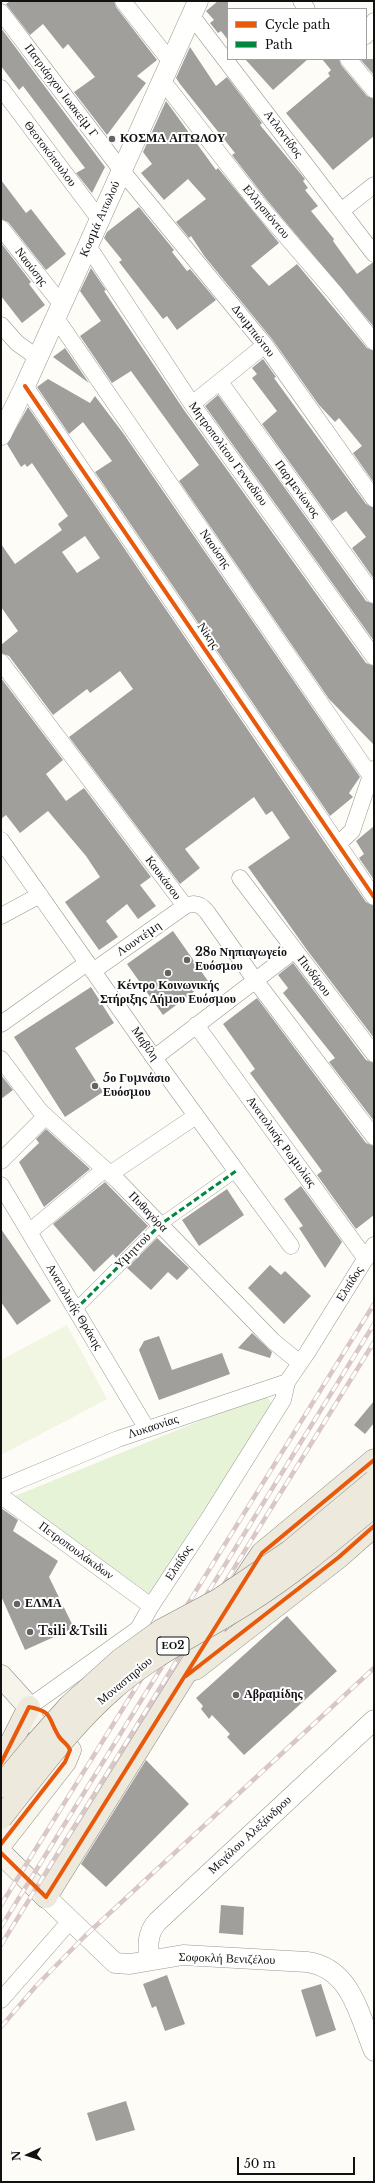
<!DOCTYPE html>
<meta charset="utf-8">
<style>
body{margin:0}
#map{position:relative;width:375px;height:2183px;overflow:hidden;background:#fdfcf7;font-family:"Libre Baskerville",serif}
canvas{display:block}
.frame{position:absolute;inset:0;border:2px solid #111;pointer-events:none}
.legend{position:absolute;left:227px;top:8px;width:140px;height:52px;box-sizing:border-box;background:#fff;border:1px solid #a0a0a0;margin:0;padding:5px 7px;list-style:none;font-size:12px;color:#111}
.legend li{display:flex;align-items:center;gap:8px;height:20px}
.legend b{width:20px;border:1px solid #a0a0a0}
.north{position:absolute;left:8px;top:2135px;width:40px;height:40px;-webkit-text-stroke:3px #fff;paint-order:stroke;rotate:266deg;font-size:11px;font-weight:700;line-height:16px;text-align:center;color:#111}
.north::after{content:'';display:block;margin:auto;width:14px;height:18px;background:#111;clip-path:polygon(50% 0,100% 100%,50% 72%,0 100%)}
.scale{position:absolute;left:237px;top:2157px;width:118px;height:18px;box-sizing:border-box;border:2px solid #111;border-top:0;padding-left:5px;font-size:12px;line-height:14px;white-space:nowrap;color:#111;-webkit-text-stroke:3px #fff;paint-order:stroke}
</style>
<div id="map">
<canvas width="375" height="2183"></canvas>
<div class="frame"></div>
<ul class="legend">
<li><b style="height:5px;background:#e8590c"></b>Cycle path</li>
<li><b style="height:5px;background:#00873e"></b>Path</li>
</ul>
<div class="north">N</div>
<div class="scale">50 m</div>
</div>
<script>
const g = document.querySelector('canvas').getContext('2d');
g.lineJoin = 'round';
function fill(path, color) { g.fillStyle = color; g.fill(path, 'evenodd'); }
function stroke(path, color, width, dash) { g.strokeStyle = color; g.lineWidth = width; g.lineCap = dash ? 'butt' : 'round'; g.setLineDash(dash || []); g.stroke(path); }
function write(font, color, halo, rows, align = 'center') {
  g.font = font + ' "Libre Baskerville",serif'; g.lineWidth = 4; g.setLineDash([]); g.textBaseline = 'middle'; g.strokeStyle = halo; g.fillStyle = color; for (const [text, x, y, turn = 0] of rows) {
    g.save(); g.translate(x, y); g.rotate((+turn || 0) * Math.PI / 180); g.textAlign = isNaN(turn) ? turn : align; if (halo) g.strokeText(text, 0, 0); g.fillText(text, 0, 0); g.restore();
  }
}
fill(new Path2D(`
 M266,1394L272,1405L149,1594L15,1496Z`), '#e7f3d7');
fill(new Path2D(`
 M67,1325L107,1399L1,1455V1360Z`), '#f0f6e1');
fill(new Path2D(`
 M10,1H114L116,7L157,60L137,76L146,83L107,135L74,92L95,77L68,44L63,49L43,24L30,35L6,4Z
 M218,1H228V40L221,31L218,33L210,23L214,20L206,11Z
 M1,28L105,167L92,193L76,173L85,168L23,86L19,90L1,66Z
 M190,47L216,86L227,77L262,123L260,125L305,179L303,181L308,188L305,190L318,206L311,211L334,239L333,241L357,274L372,263H374V327L266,199L232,155L235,153L180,84L176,78Z
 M245,59H308L273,90Z
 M322,59H339L341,65L367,96L374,99V136L333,170L286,113L330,76L328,73L331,70Z
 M360,59H374V75Z
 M166,101L216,170L218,168L279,243L251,266L269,286L297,264L367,348L374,351V483L353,453L362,446L339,418L335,422L319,405L272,339L205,257L191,236L189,238L176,222L206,199L188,179L164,200L141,173L152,164L143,152Z
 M1,180L26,213L31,209L66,254L46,270L8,222L1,219Z
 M139,207L174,250L172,252L187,271L190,269L216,300L177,330L167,316L163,319L119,262L122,260L104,238L107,232Z
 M1,243L31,282L29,284L45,305L22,323L1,296Z
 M91,268L106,290L104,291L184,410L366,663L374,666V745L329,699L179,481L199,465L131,371L112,383L80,336L101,321L80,291Z
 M65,348L89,383L53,357Z
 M263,359L276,377L274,378L366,504L374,508V579L352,548L366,537L346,511L332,521L262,424L277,411L252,378L257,374L252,368Z
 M48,379L90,403L95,396L123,433L360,777L349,793L353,797L330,816L95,472L112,461L83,422L69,434L37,387Z
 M218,395L366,601L374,604V641L205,406Z
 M28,407L325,843L366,902L374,906V1038L307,950L248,867L290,838L272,811L266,815L254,797L185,849L200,868L180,884L69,737L133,689L120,671L90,693L87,689L53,715L9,656L1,653V645L18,631L1,607V544L15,564L62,530L58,524L68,516L32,463L27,467L25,464L21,467L7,444ZM85,536L100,558L77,573L62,552Z
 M1,678L63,760L46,774L66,801L84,788L151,877L140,885L156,906L138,919L127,904L106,921L118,937L99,950L65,902L100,877L86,856L48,811L20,833L6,815L1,819Z
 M374,826V880L359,858L364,854L356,841Z
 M173,931L208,981L163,1015L127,964Z
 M293,963L366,1060L374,1063V1121L329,1062L335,1058L283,993L288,988L278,975Z
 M91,987L114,1023L75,1048L103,1092L65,1117L14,1037Z
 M257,998L366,1143L374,1146V1215L356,1229L317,1175L322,1171L250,1073L255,1069L223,1024Z
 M1,1075L13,1090L1,1099Z
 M46,1129L90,1169L44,1207L19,1162L39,1143L36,1139Z
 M105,1182L148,1226L116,1258L113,1254L94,1272L53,1224Z
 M301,1186L342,1242L325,1268L299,1228L303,1226L284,1199Z
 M227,1189L244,1215L199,1246L182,1220Z
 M1,1229L51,1301L17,1325L1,1302Z
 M157,1238L189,1268L177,1280L168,1272L151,1290L127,1268Z
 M270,1265L281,1275L285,1271L311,1296L284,1324L248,1288Z
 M252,1333L272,1352L270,1358L238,1348Z
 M159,1336L172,1370L222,1353L230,1374L159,1400L139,1350L144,1341Z
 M374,1401V1423L365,1434L354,1425Z
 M1,1508L18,1520L13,1531L58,1561L49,1577L74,1628L25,1650L1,1596Z
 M287,1616L337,1671L244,1755L227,1737L230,1734L212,1715L209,1719L201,1709L203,1706L196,1698Z
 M146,1760L189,1804L106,1887L81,1864Z
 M221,1905L244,1907L243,1935L219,1933Z
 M167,1975L185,2024L165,2031L156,2006L152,2008L143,1984Z
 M321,1984L336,2030L316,2037L301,1990Z
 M126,2101L135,2130L96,2141L87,2113Z`), '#a19f9c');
const pedestrian = new Path2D(`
 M75,1310L161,1224L236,1171`);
const minor = new Path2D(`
 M123,1L171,62
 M301,1L307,9
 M1,12L122,171L265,345L374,499
 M191,15L374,254
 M366,36L374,21
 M348,59L374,90
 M162,80L259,205L335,293L374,342
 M1,88L100,220
 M341,211L374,185
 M1,228L62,305
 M88,246L192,404L374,657
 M56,318L374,781
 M1,325L17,343L38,358
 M220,382L374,595
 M25,386L374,897
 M192,404L265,345
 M1,662L185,906
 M1,840L154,1058L291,1246
 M338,844L352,831L373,769
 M240,878L374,1054
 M1,916L40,895
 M93,971L185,906C194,902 201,904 207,912L255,980L374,1137
 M1,1024L87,963
 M196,1025L366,1259
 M154,1058L295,950
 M1,1059L41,1112L118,1181L273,1341L300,1363
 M1,1161L46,1116
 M110,1174L196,1116
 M1,1185L147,1429
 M29,1232L104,1170
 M1,1488L118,1439L287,1382L307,1353L374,1245
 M1,1496L151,1606
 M29,1707L138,1629L151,1606L209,1518L283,1400L287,1382
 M1,2000L70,1921`);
const tertiary = new Path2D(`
 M1,435L25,386L198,1
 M46,1897L115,1963L130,1964L183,1955L307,1962C351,1968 359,2015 374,2051
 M149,1960C148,1946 147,1933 157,1922L374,1720`);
const secondary = new Path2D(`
 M1,1676L29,1707L33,1721L41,1729L58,1736L70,1750L65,1762L1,1844
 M1,1853L46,1897`);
const primary = new Path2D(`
 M240,1586L262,1553L374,1460
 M195,1669L339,1557L374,1526
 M1,1763L29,1707
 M46,1897L222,1615`);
stroke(pedestrian, '#979795', 13);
stroke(minor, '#979795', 17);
stroke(tertiary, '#979795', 21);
stroke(secondary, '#8e8d8b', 23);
stroke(primary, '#858482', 23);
stroke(pedestrian, '#fffffe', 12);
stroke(minor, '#fffffe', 16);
stroke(tertiary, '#fffffe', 20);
stroke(secondary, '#f6f4eb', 22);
stroke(primary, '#ede9dc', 22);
const rail = new Path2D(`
 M1,1905L374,1304
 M1,1927L374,1324
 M1,1945L374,1342
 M1,2027L36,1986L85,1936L374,1668`);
stroke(rail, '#d9c6c7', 4.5);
stroke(rail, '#fff', 3, [9]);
const primaryBridge = new Path2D(`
 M1,1786L37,1742L69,1706L120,1660L160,1631L218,1600L290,1551L374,1481
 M1,1818C36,1774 70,1727 112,1690C154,1653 200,1633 247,1603C292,1575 333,1540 374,1506`);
stroke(primaryBridge, '#858482', 23, []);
stroke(primaryBridge, '#ede9dc', 22);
stroke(new Path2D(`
 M75,1310L161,1224L236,1171`), '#00873e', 3, [6, 3]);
stroke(new Path2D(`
 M25,386L374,897
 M186,1676L339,1557L374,1526
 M1,1763L29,1707C54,1712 47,1717 58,1735C61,1741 68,1744 70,1750L65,1762L1,1844
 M1,1853L46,1897L262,1553L374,1460`), '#e8590c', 4);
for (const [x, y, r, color] of [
 [112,139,4,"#646362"],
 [187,960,4,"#646362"],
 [168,973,4,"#646362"],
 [95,1086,4,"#646362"],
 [17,1604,4,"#646362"],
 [30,1632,4,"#646362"],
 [236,1695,4,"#646362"]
]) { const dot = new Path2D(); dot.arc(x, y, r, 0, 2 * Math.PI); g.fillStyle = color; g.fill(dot); stroke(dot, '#fff', 1.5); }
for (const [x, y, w] of [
 [173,1646,32]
]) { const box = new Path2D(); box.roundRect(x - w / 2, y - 9, w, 18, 3); g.fillStyle = '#fff'; g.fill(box); stroke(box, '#111', 1); }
write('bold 11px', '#111', null, [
 ["ΕΟ2",173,1646]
]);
write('12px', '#111', '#fff', [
 ["Πατριάρχου Ιωακείμ Γ",61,91,53],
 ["Ατλαντίδος",283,134,53],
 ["Θεοτοκόπουλου",50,154,53],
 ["Ελλησπόντου",266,212,50],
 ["Κοσμά Αιτωλού",100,219,-66],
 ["Ναούσης",31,267,52],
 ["Δουμπιώτου",253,331,52],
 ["Μητροπολίτου Γενναδίου",228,454,54],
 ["Παρμενίωνος",297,489,54],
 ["Ναούσης",215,549,55],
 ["Νίκης",208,636,56],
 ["Καυκάσου",163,878,53],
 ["Λουντέμη",139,939,-35],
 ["Πινδάρου",314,976,53],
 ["Μαβίλη",145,1044,55],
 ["Ανατολικής Ρωμυλίας",281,1142,54],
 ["Πυθαγόρα",148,1212,46],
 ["Υμηττού",133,1251,-45],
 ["Ελπίδος",350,1284,-58],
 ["Ανατολικής Θράκης",74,1307,59],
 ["Λυκαονίας",153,1427,-18],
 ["Πετροπουλάκιδων",76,1551,36],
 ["Ελπίδος",179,1563,-57],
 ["Μοναστηρίου",125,1681,-40],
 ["Μεγάλου Αλεξάνδρου",250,1835,-43],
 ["Σοφοκλή Βενιζέλου",227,1959,2]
]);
write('bold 12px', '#111', '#fff', [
 ["ΚΟΣΜΑ ΑΙΤΩΛΟΥ",120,139],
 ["28ο Νηπιαγωγείο",195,953],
 ["Ευόσμου",195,967],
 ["Κέντρο Κοινωνικής",168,986,"center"],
 ["Στήριξης Δήμου Ευόσμου",168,1000,"center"],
 ["5ο Γυμνάσιο",103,1079],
 ["Ευόσμου",103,1093],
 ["ΕΛΜΑ",25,1604],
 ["Tsili &Tsili",38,1632],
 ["Αβραμίδης",244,1695]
], 'left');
</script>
